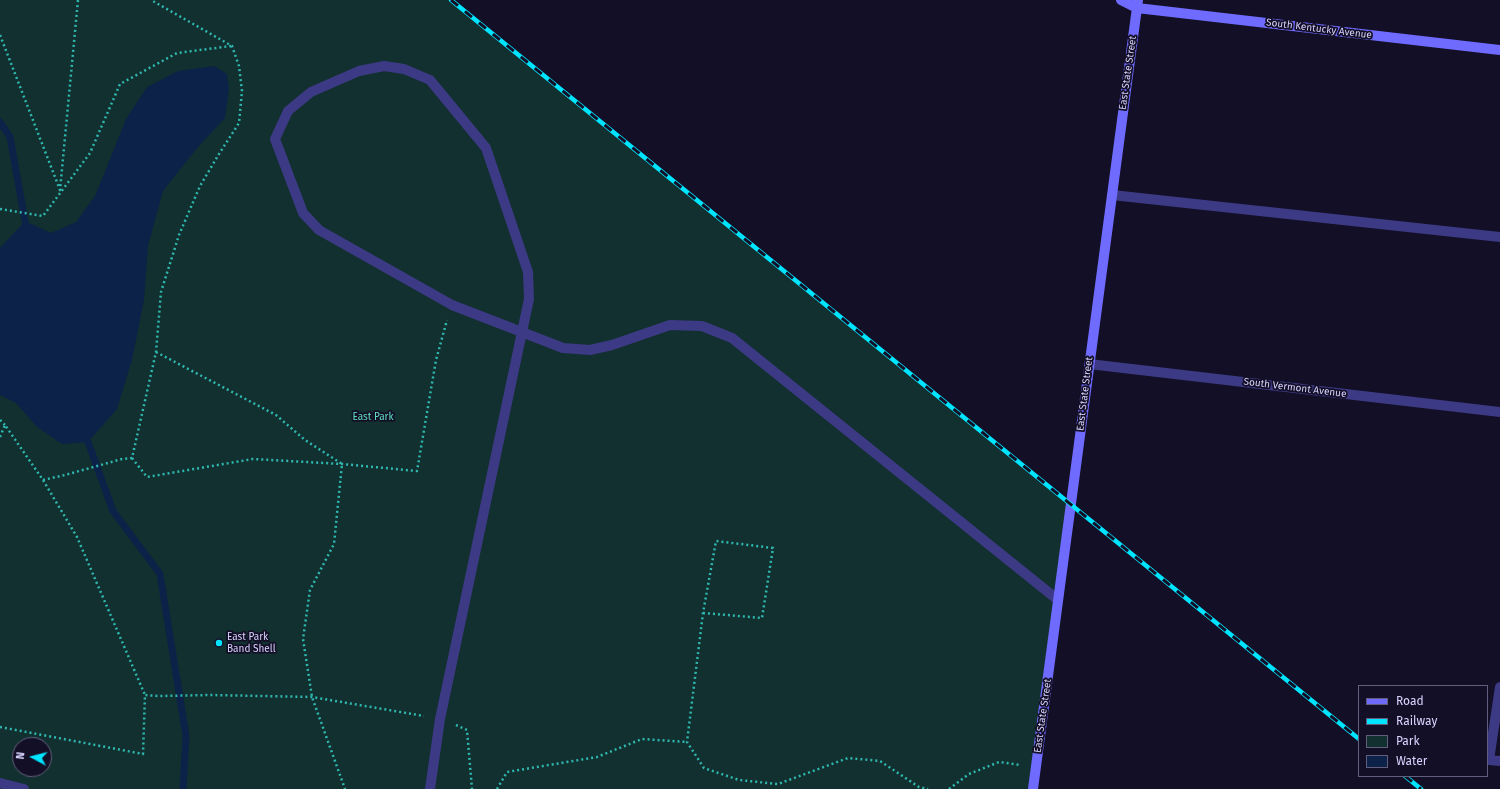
<!DOCTYPE html>
<style>
body{margin:0}
#map{position:relative;width:1500px;height:789px;overflow:hidden;background:#130f26;font-family:"Fira Sans",sans-serif}
canvas{display:block}
.legend{position:absolute;left:1358px;top:685px;width:130px;height:92px;box-sizing:border-box;background:#130f26;border:1px solid #625e7d;margin:0;padding:5px 7px;list-style:none;font-size:12px;color:#d9d4ff}
.legend li{display:flex;align-items:center;gap:8px;height:20px}
.legend b{width:20px;border:1px solid #625e7d}
.north{position:absolute;left:12px;top:737px;width:40px;height:40px;box-sizing:border-box;background:#130f26;border:1px solid #625e7d;border-radius:50%;rotate:277deg;font-size:11px;font-weight:700;line-height:16px;text-align:center;color:#d9d4ff}
.north::after{content:'';display:block;margin:auto;width:14px;height:18px;background:#00e5ff;clip-path:polygon(50% 0,100% 100%,50% 72%,0 100%)}
</style>
<div id="map">
<canvas width="1500" height="789"></canvas>
<ul class="legend">
<li><b style="height:5px;background:#6f6bff"></b>Road</li>
<li><b style="height:5px;background:#00e5ff"></b>Railway</li>
<li><b style="height:11px;background:#12302f"></b>Park</li>
<li><b style="height:11px;background:#0c2248"></b>Water</li>
</ul>
<div class="north">N</div>
</div>
<script>
const g = document.querySelector('canvas').getContext('2d');
g.lineJoin = 'round';
function fill(path, color) { g.fillStyle = color; g.fill(path, 'evenodd'); }
function stroke(path, color, width, dash) { g.strokeStyle = color; g.lineWidth = width; g.lineCap = dash ? 'butt' : 'round'; g.setLineDash(dash || []); g.stroke(path); }
function write(font, color, halo, rows, align = 'center') {
  g.font = font + ' "Fira Sans",sans-serif'; g.lineWidth = 3.5; g.setLineDash([]); g.textBaseline = 'middle'; g.strokeStyle = halo; g.fillStyle = color; for (const [text, x, y, turn = 0] of rows) {
    g.save(); g.translate(x, y); g.rotate((+turn || 0) * Math.PI / 180); g.textAlign = isNaN(turn) ? turn : align; if (halo) g.strokeText(text, 0, 0); g.fillText(text, 0, 0); g.restore();
  }
}
fill(new Path2D(`
 M0,0H451L1071,505L1033,789H0ZM20,745H44V769H20Z`), '#12302f');
fill(new Path2D(`
 M214,66L227,74L229,89L225,118L198,147L163,191L148,246L144,300L132,360L117,409L88,442L62,444L37,427L16,403L0,395V248L25,221L51,233L76,222L95,196L126,119L147,87L178,71Z`), '#0c2248');
stroke(new Path2D(`
 M0,122L10,137L25,221
 M88,442L113,511L160,574L186,736L183,789`), '#0c2248', 7);
stroke(new Path2D(`
 M0,35L60,190L78,0
 M0,209L43,216L90,153L120,84L177,53L231,46
 M156,352L276,415L305,440L342,464L334,544L310,590L303,639L312,697L345,789
 M0,420L5,425
 M0,437L5,425L43,480L77,537L145,695
 M132,458L147,477L253,459L342,464L417,471L436,360L447,320
 M43,480L65,475L122,459L132,458L156,352L161,292L179,235L200,186L219,154L239,123L242,91L239,66L232,46L151,0
 M703,613L762,618L773,548L716,541L703,613L687,742L704,768L739,780L778,784L848,758L880,761L919,787L928,789
 M456,725L467,730L472,789
 M0,727L143,754L145,695L159,696L211,695L312,697L424,716
 M497,789L507,772L597,757L642,739L687,742
 M949,789L969,774L999,762L1021,765`), '#2fb8b0', 2.5, [2, 3]);
stroke(new Path2D(`
 M1112,195L1500,237`), '#3d3a85', 10);
stroke(new Path2D(`
 M1089,364L1500,412
 M1500,687L1489,760L1500,761
 M0,783L24,789
 M430,789L440,719L522,332L529,299L528,272L486,148L430,80L404,69L384,66L359,71L311,92L288,111L275,139L303,213L319,230L452,305L563,348L590,350L612,345L670,325L702,326L732,338L1058,600`), '#3d3a85', 10);
stroke(new Path2D(`
 M1121,0L1137,8L1500,50
 M1033,789L1138,0`), '#6f6bff', 10);
const rail = new Path2D(`
 M451,0L1359,739
 M1405,776L1421,789`);
stroke(rail, '#00e5ff', 4.5);
stroke(rail, '#130f26', 3, [9]);
for (const [x, y, r, color] of [
 [219,643,4,"#00e5ff"]
]) { const dot = new Path2D(); dot.arc(x, y, r, 0, 2 * Math.PI); g.fillStyle = color; g.fill(dot); stroke(dot, '#130f26', 1.5); }
write('10px', '#d9d4ff', '#130f26', [
 ["South Kentucky Avenue",1319,29,7],
 ["East State Street",1128,73,-82],
 ["South Vermont Avenue",1295,388,7],
 ["East State Street",1085,394,-83],
 ["East State Street",1043,716,-82]
]);
write('10px', '#5fe0c0', '#130f26', [
 ["East Park",373,417]
]);
write('10px', '#d9d4ff', '#130f26', [
 ["East Park",227,637],
 ["Band Shell",227,649]
], 'left');
</script>
